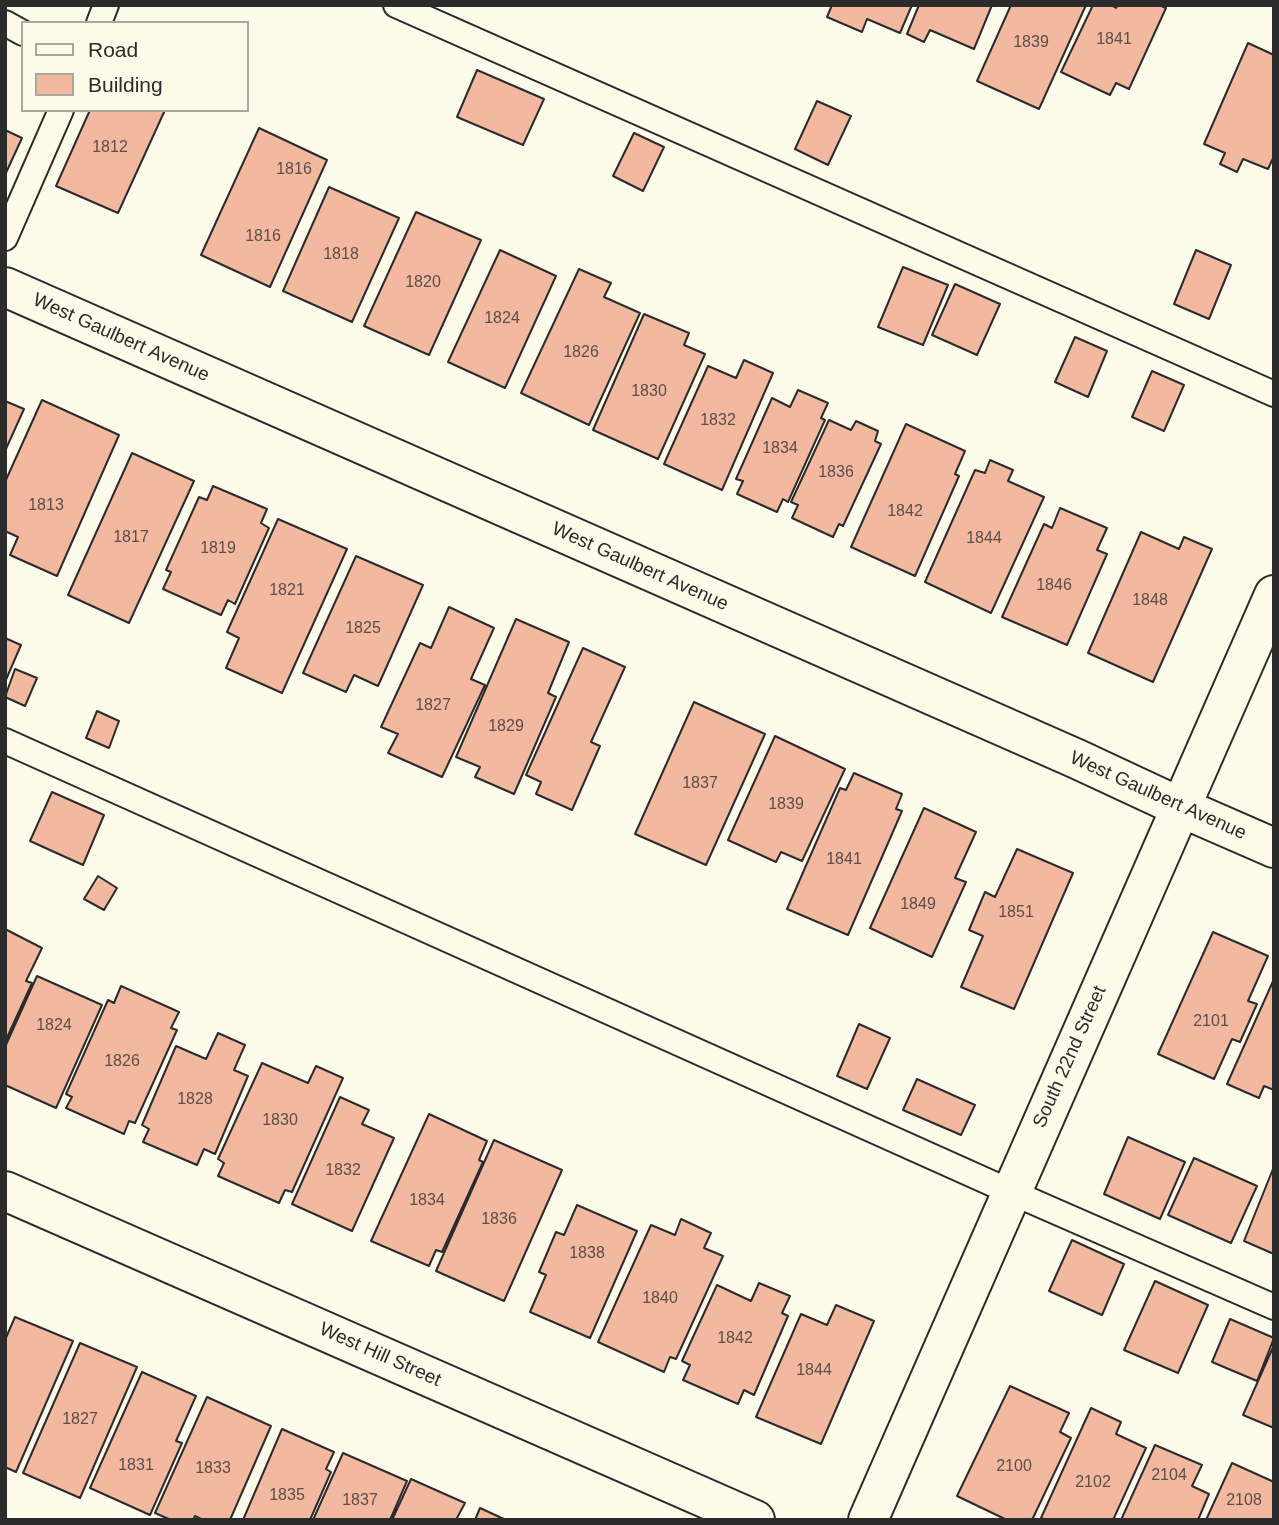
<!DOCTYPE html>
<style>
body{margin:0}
#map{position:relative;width:1279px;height:1525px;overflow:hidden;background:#fdfbea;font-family:Arial,sans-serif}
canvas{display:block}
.frame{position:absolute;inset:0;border:7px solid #2b2b2b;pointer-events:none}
.legend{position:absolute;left:21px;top:21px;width:228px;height:91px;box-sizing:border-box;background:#fdfbea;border:2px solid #a9a89e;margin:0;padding:9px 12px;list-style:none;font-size:21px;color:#2b2b2b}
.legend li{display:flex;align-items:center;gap:14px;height:35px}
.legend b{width:35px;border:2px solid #a9a89e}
</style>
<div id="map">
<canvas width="1279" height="1525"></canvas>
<div class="frame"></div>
<ul class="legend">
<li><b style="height:9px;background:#fdfbea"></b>Road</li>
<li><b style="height:19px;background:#f2b8a0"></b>Building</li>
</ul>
</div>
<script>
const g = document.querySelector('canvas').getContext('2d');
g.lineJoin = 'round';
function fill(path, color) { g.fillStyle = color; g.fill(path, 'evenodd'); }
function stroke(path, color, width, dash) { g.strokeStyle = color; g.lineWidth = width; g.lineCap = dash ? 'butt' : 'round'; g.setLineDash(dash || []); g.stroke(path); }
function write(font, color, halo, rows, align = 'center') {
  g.font = font + ' Arial,sans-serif'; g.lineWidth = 5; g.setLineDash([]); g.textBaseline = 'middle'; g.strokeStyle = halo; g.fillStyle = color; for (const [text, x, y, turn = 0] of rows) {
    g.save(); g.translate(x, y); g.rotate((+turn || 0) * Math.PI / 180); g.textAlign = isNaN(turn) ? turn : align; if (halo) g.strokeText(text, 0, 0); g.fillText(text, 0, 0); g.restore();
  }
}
const building = new Path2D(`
 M832,5H912L900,33L867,19L862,32L827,17Z
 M919,5H992L974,49L930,30L924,42L907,34Z
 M1011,5H1086L1039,109L977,81Z
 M1093,5H1111L1116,8L1118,5H1159L1166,8L1129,89L1116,83L1110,95L1061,72Z
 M1248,43L1274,55V156L1268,169L1243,159L1237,172L1220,164L1225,153L1204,144Z
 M477,70L544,99L523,145L457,117Z
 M817,101L851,116L828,165L795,149Z
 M90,110H165L118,213L56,186Z
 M259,128L327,160L270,287L201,255Z
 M5,130L22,138L5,175Z
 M634,133L664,147L643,191L613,176Z
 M329,187L399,218L352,322L283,291Z
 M416,212L481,240L429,355L364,326Z
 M500,250L556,276L505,388L448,362Z
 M1196,250L1231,265L1209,319L1174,304Z
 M903,267L948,285L923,345L878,327Z
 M579,269L611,283L604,297L640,313L589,425L521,393Z
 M955,284L1000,304L977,355L932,335Z
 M644,314L689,333L684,345L705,354L658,459L593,430Z
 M1075,337L1107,351L1088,397L1055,382Z
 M744,360L773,373L722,490L664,464L708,366L736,378Z
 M1152,371L1184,385L1164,431L1132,417Z
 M798,390L828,403L821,418L825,420L788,502L783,499L777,512L737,494L743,481L736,479L772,398L790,407Z
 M42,400L119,435L57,576L10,555L18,537L5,531V482Z
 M5,401L24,409L5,451Z
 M829,420L851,430L856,421L878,431L875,441L881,444L843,526L839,524L833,537L792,518L798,505L791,502Z
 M906,424L965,451L955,474L959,476L915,576L851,547Z
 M132,453L194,481L129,623L68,595Z
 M990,460L1013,470L1008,481L1044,497L991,613L925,582L975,470L985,473Z
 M213,486L267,509L261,523L269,528L235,604L228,600L221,615L163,589L171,572L166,570L199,497L207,500Z
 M1060,508L1107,528L1097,550L1107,554L1067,645L1002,617L1044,524L1052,528Z
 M278,519L347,549L282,693L226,668L239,638L227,632Z
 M1141,532L1179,549L1184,537L1212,549L1153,682L1088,653Z
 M356,556L423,585L378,686L354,675L346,692L303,673Z
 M449,607L494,628L471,679L485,685L442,777L388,753L398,734L381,727L420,643L431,648Z
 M516,619L569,642L548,693L556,697L514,794L475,777L480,767L456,757Z
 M5,638L21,645L5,682Z
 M583,648L625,667L591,742L600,746L572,810L536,794L541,782L526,775Z
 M15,669L37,678L25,706L5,697Z
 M694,702L765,734L706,865L635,834Z
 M97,711L119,721L109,748L86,738Z
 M775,736L845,769L802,861L781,852L776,862L728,840Z
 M854,773L902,794L896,809L902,811L848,935L787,909L840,788L846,790Z
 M52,792L104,815L83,865L30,841Z
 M924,808L976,832L955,878L966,882L932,957L870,928Z
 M1017,849L1073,873L1014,1009L961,987L983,936L969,930L985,892L995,897Z
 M98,876L117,888L104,910L84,899Z
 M5,929L42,948L26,981L32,983L5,1042Z
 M1213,932L1268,956L1248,1001L1257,1004L1240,1042L1232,1039L1214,1079L1158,1054Z
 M37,976L102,1005L56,1108L5,1085V1047Z
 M1274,979V1090L1264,1086L1259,1098L1227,1084Z
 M121,986L179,1012L171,1028L177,1030L135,1123L129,1121L124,1134L66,1108L72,1097L66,1094L108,1000L114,1003Z
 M859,1024L890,1038L867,1089L837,1076Z
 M218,1033L245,1045L234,1070L248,1076L215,1154L204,1149L197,1165L143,1142L149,1129L142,1125L176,1046L206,1059Z
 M262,1063L308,1083L316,1066L343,1078L292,1192L285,1190L279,1203L218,1176L224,1163L218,1159Z
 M917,1079L975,1105L961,1135L903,1110Z
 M340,1097L369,1110L362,1124L394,1138L352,1231L292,1204Z
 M429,1114L487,1141L479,1160L483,1162L442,1252L436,1250L429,1266L371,1241Z
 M1128,1137L1185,1162L1160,1219L1104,1194Z
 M494,1140L562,1170L504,1301L436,1271Z
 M1194,1158L1257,1186L1231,1243L1168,1215Z
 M1273,1169H1274V1254L1244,1241Z
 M577,1205L637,1231L590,1338L530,1312L546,1275L539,1272L556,1232L564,1235Z
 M681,1219L711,1233L704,1248L723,1256L676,1359L670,1357L664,1372L598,1342L651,1225L675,1235Z
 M1072,1240L1124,1264L1102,1315L1049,1291Z
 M1155,1281L1208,1305L1178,1373L1124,1350Z
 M759,1283L790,1296L782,1313L788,1316L754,1395L744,1390L738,1404L683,1380L690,1365L682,1361L717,1285L751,1301Z
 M836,1305L874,1321L821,1444L756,1417L801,1314L827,1325Z
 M15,1317L73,1341L16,1472L5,1467V1340Z
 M1230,1319L1274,1338L1257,1381L1212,1362Z
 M80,1343L137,1367L80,1498L23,1473Z
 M1274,1345V1428L1243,1415Z
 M142,1372L196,1396L176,1441L182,1443L150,1515L90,1488Z
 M1010,1386L1069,1413L1060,1432L1071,1438L1032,1520H1007L957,1496Z
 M207,1397L271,1426L230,1520H203L195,1516L193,1520H171L155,1513Z
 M1091,1408L1121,1422L1116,1434L1146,1448L1113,1520H1045L1041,1518Z
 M282,1429L334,1452L326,1469L331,1472L310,1520H243Z
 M1155,1445L1202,1465L1192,1486L1209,1494L1198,1520H1121Z
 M343,1453L407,1481L390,1520H313Z
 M1232,1463L1274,1482V1520H1206Z
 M411,1479L465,1503L457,1518L460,1520H392Z
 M480,1508L506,1520H475Z`);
fill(building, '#f2b8a0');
stroke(building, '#2b2b2b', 2);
const service = new Path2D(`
 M396,5L1274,394
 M5,23L23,33
 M99,23L106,5
 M5,238L61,110
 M5,741L1011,1192L1274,1307`);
const minor = new Path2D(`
 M5,287L1077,759L1180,807L1274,848`);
const tertiary = new Path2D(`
 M5,1191L755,1520`);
const primary = new Path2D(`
 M868,1520L1274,595`);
stroke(service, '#2b2b2b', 28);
stroke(minor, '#2b2b2b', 42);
stroke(tertiary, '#2b2b2b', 42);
stroke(primary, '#2b2b2b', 42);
stroke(service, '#fdfbea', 24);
stroke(minor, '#fdfbea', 38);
stroke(tertiary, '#fdfbea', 38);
stroke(primary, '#fdfbea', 38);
write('16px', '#5d4e48', null, [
 ["1841",1114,40],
 ["1839",1031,43],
 ["1812",110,148],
 ["1816",294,170],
 ["1816",263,237],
 ["1818",341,255],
 ["1820",423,283],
 ["1824",502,319],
 ["1826",581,353],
 ["1830",649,392],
 ["1832",718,421],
 ["1834",780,449],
 ["1836",836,473],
 ["1813",46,506],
 ["1842",905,512],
 ["1817",131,538],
 ["1844",984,539],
 ["1819",218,549],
 ["1846",1054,586],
 ["1821",287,591],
 ["1848",1150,601],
 ["1825",363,629],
 ["1827",433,706],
 ["1829",506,727],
 ["1837",700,784],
 ["1839",786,805],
 ["1841",844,860],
 ["1849",918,905],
 ["1851",1016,913],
 ["2101",1211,1022],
 ["1824",54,1026],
 ["1826",122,1062],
 ["1828",195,1100],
 ["1830",280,1121],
 ["1832",343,1171],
 ["1834",427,1201],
 ["1836",499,1220],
 ["1838",587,1254],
 ["1840",660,1299],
 ["1842",735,1339],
 ["1844",814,1371],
 ["1827",80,1420],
 ["1831",136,1466],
 ["2100",1014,1467],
 ["1833",213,1469],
 ["2104",1169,1476],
 ["2102",1093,1483],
 ["1835",287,1496],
 ["1837",360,1501],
 ["2108",1244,1501]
]);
write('19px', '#2b2b2b', '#fdfbea', [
 ["West Gaulbert Avenue",121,338,24],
 ["West Gaulbert Avenue",640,567,24],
 ["West Gaulbert Avenue",1158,796,24],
 ["South 22nd Street",1070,1057,-66],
 ["West Hill Street",380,1355,24]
]);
</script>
